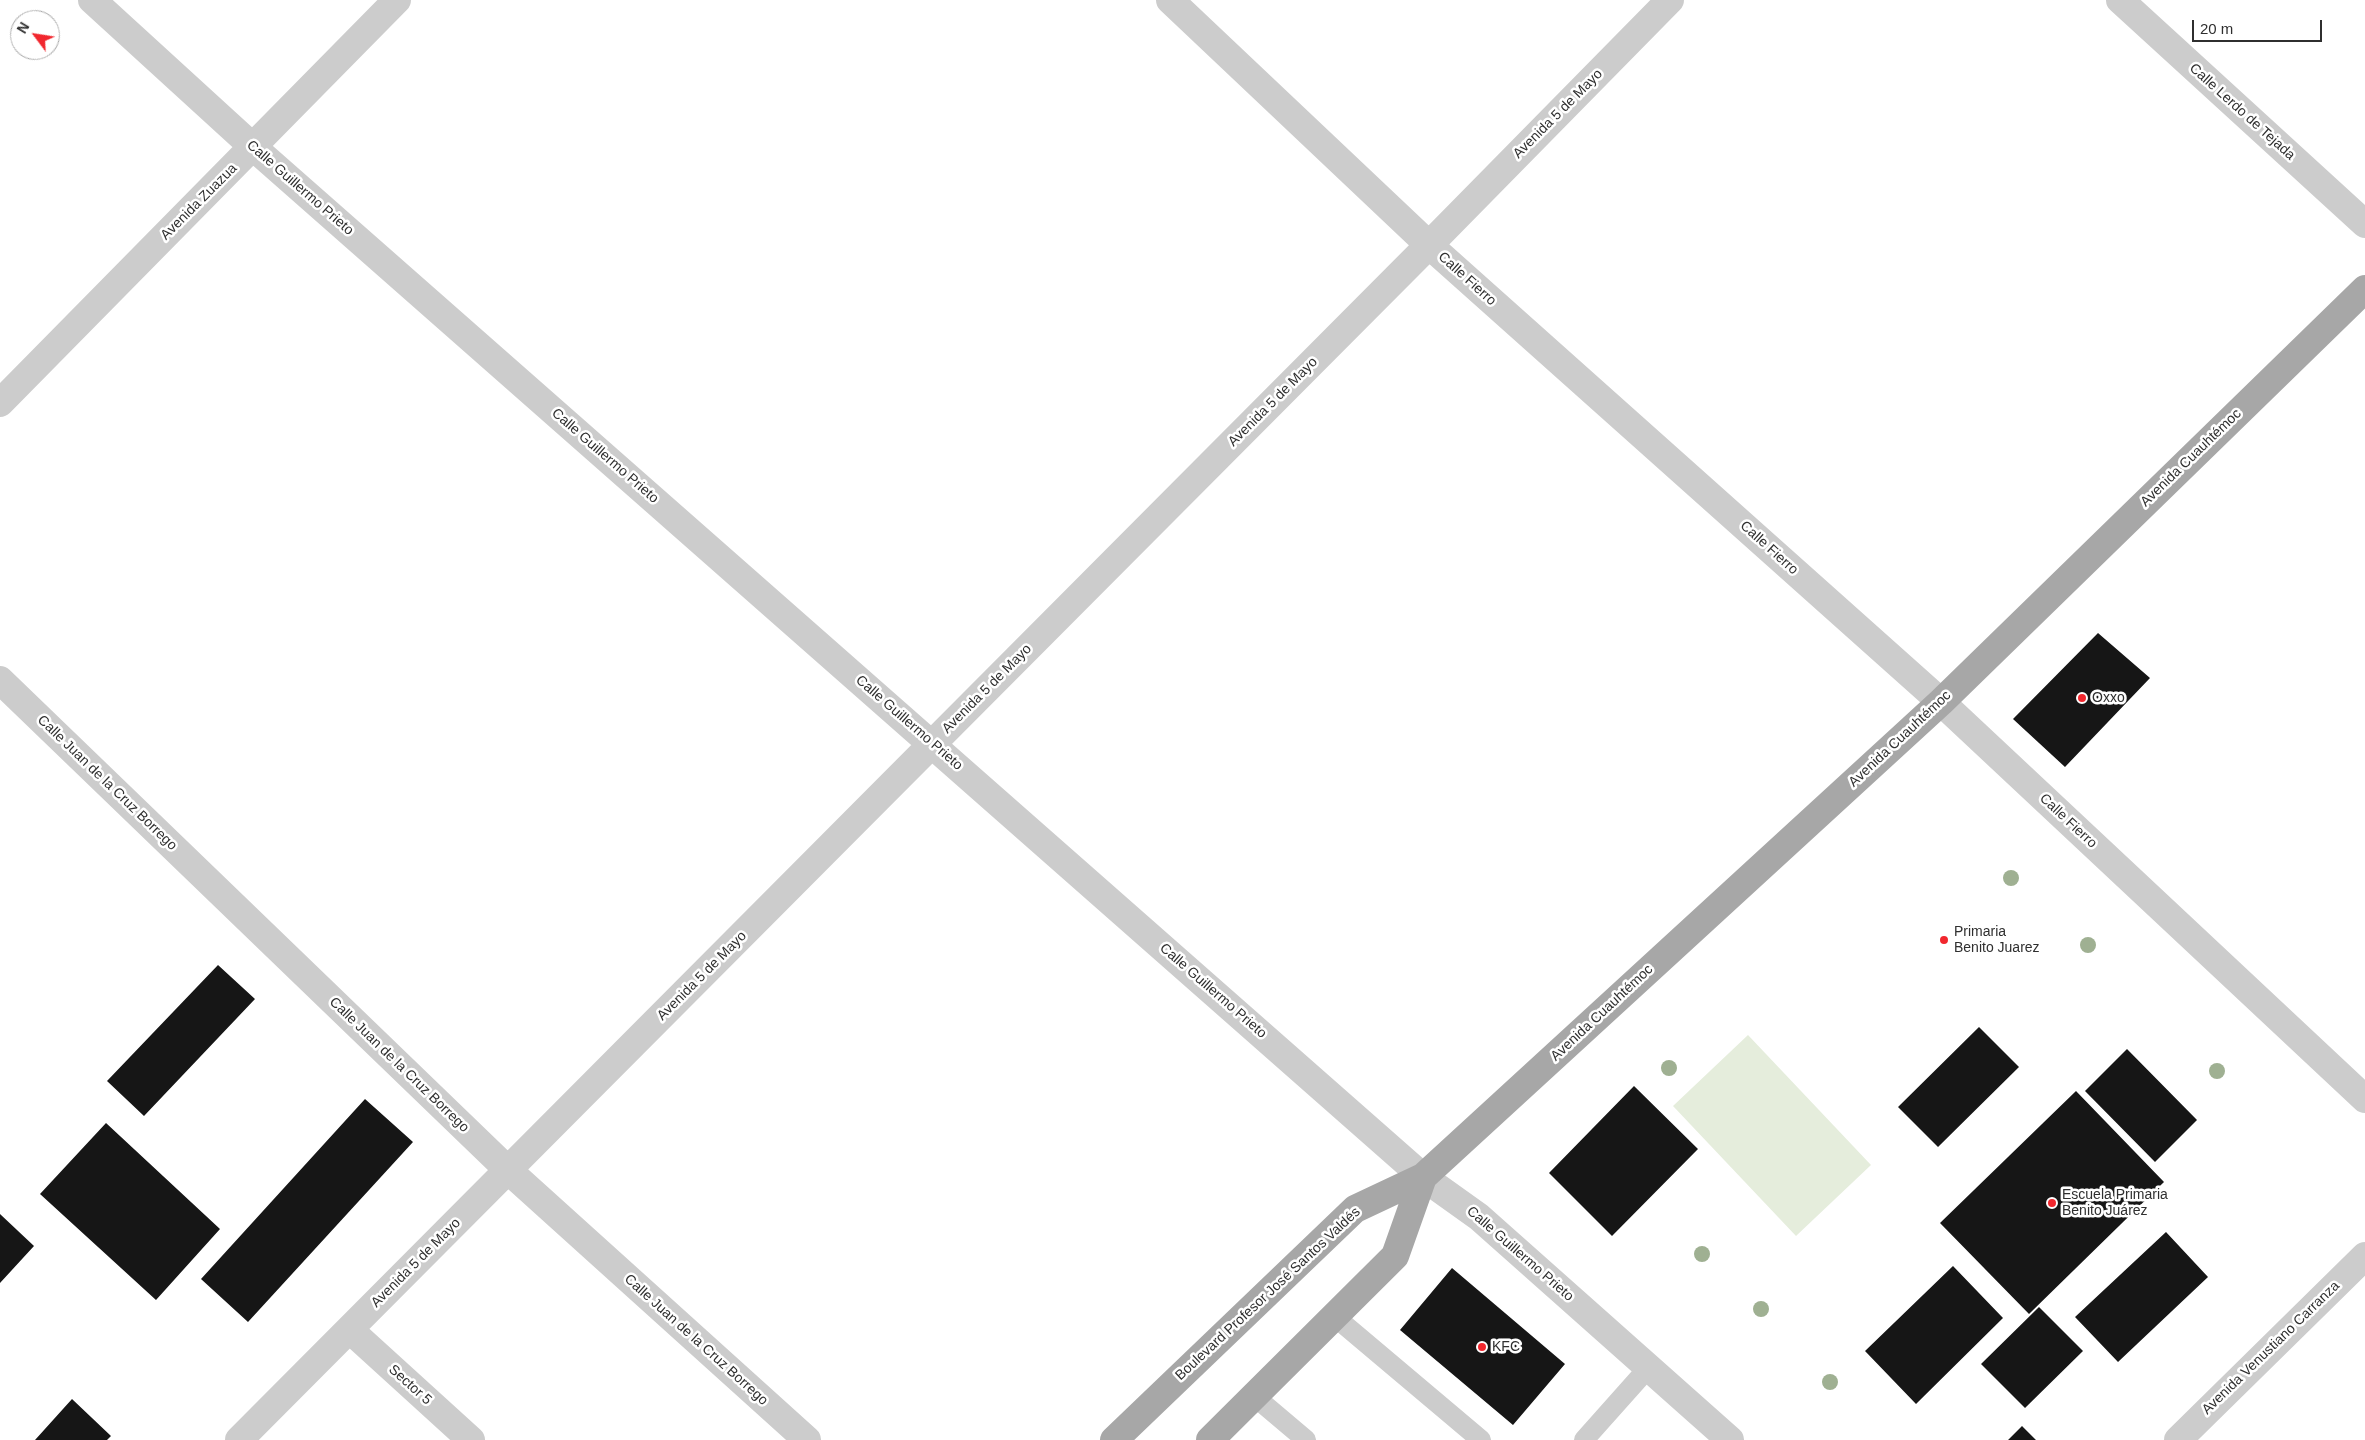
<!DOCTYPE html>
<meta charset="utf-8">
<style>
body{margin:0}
#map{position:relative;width:2365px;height:1440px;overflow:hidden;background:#fff;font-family:Arial,sans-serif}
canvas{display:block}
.north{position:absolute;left:10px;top:10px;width:50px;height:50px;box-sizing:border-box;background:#fff;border:1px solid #acacac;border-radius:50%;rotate:301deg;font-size:14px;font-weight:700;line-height:20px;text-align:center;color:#2f2f2f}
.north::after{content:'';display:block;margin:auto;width:18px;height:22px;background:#f1272e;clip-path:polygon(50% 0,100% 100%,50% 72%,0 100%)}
.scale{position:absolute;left:2192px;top:20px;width:130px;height:22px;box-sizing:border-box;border:2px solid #2f2f2f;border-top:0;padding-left:6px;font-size:15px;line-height:18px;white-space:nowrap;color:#2f2f2f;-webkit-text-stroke:4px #fff;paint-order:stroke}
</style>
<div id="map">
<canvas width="2365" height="1440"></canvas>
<div class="north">N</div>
<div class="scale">20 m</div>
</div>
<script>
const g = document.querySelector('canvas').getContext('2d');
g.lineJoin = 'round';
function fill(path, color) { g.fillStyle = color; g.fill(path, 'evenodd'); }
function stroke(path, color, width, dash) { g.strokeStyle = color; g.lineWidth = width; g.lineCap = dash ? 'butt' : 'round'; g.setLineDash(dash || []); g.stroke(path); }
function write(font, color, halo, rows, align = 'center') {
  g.font = font + ' Arial,sans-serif'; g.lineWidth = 5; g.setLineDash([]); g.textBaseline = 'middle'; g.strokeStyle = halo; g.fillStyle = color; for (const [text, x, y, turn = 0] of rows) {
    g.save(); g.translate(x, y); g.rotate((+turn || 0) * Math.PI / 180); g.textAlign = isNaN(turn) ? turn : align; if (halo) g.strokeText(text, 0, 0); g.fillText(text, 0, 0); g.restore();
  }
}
fill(new Path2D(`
 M1748,1035L1871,1165L1796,1236L1673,1106Z`), '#e5eddc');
fill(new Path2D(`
 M2098,633L2150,678L2065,767L2013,719Z
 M218,965L255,999L144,1116L107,1081Z
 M1979,1027L2019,1067L1938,1147L1898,1107Z
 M2127,1049L2197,1120L2155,1162L2085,1091Z
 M1634,1086L1698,1149L1612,1236L1549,1173Z
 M2076,1091L2164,1182L2029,1314L1940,1223Z
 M365,1099L413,1142L248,1322L201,1279Z
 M106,1123L220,1229L156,1300L40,1194Z
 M0,1214L34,1246L0,1283Z
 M2166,1232L2208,1277L2118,1362L2075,1317Z
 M1953,1266L2003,1318L1916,1404L1865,1351Z
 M1452,1268L1565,1364L1513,1425L1400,1330Z
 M2039,1307L2083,1351L2025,1408L1981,1364Z
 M72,1399L111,1436L107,1440H35Z
 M2022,1426L2036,1440H2008Z`), '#161616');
stroke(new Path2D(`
 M1334,1316L1481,1440
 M1254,1396L1306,1440
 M1584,1440L1649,1367`), '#ccc', 20);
stroke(new Path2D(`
 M92,0L253,147L1423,1177L1479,1217L1730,1440
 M1170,0L1429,245L1941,702L2365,1099
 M2120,0L2365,224
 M0,403L397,0
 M0,680L509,1171L807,1440
 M350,1330L471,1440
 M239,1440L1429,245L1670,0
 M2178,1440L2365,1256`), '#ccc', 28);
stroke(new Path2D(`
 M1114,1440L1355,1209L1423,1177L1941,702L2365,289
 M1210,1440L1395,1256L1423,1177`), '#a7a7a7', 28);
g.fillStyle = '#9fb092';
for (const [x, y] of [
 [2011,878],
 [2088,945],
 [1669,1068],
 [2217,1071],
 [1702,1254],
 [1761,1309],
 [1830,1382]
]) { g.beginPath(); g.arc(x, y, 8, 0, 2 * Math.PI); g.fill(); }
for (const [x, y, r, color] of [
 [2082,698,5,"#f1272e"],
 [1944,940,5,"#f1272e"],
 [2052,1203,5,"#f1272e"],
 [1482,1347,5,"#f1272e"]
]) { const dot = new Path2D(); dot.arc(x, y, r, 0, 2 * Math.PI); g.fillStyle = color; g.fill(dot); stroke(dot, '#fff', 2); }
write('14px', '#2f2f2f', '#fff', [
 ["Calle Lerdo de Tejada",2242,112,42],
 ["Avenida 5 de Mayo",1558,114,-45],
 ["Calle Guillermo Prieto",300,188,41],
 ["Avenida Zuazua",199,202,-45],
 ["Calle Fierro",1467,279,42],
 ["Avenida 5 de Mayo",1273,402,-45],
 ["Calle Guillermo Prieto",605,456,41],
 ["Avenida Cuauhtémoc",2191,458,-44],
 ["Calle Fierro",1769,548,42],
 ["Avenida 5 de Mayo",987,689,-45],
 ["Calle Guillermo Prieto",909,723,41],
 ["Avenida Cuauhtémoc",1900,739,-43],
 ["Calle Juan de la Cruz Borrego",107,783,44],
 ["Calle Fierro",2068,821,43],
 ["Avenida 5 de Mayo",702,976,-45],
 ["Calle Guillermo Prieto",1213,991,41],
 ["Avenida Cuauhtémoc",1602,1013,-43],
 ["Calle Juan de la Cruz Borrego",399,1065,44],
 ["Calle Guillermo Prieto",1520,1254,41],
 ["Avenida 5 de Mayo",416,1263,-45],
 ["Boulevard Profesor José Santos Valdés",1268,1294,-43],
 ["Calle Juan de la Cruz Borrego",696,1340,42],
 ["Avenida Venustiano Carranza",2271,1348,-44],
 ["Sector 5",410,1385,42]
]);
write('14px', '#2f2f2f', '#fff', [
 ["Oxxo",2092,698],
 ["Primaria",1954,932],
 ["Benito Juarez",1954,948],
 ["Escuela Primaria",2062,1195],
 ["Benito Juárez",2062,1211],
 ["KFC",1492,1347]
], 'left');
</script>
